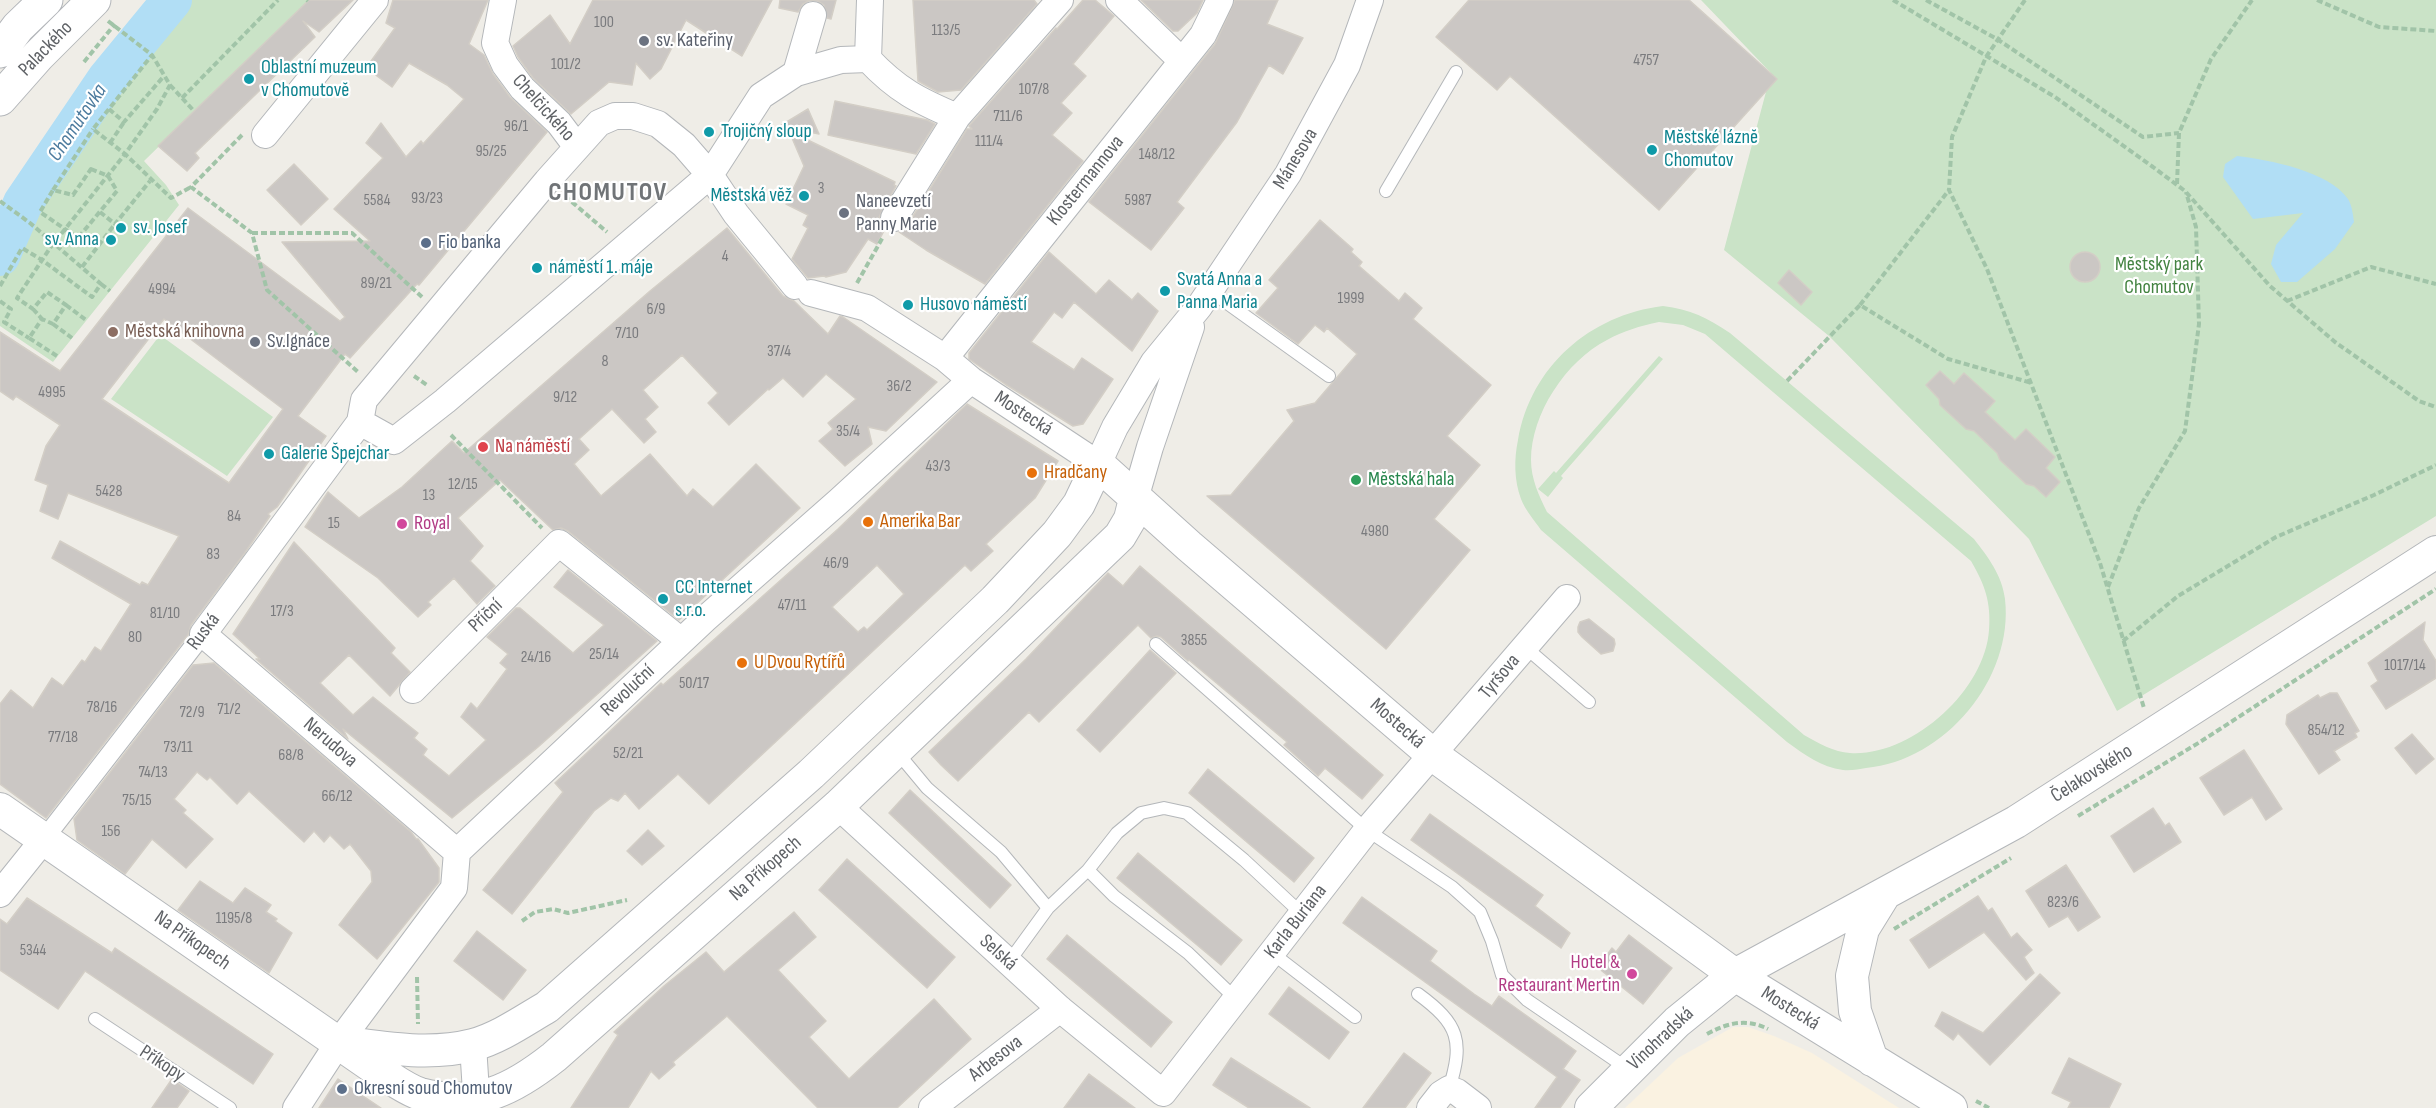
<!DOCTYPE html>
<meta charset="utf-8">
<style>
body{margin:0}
canvas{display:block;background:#efede7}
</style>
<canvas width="2436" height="1108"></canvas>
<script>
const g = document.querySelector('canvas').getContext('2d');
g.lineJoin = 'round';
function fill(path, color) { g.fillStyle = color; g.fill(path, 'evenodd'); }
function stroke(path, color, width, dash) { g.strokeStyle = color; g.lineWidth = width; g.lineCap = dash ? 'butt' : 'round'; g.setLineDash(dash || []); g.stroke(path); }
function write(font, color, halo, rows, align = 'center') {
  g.font = font + ' "Sofia Sans Condensed",sans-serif'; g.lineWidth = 4.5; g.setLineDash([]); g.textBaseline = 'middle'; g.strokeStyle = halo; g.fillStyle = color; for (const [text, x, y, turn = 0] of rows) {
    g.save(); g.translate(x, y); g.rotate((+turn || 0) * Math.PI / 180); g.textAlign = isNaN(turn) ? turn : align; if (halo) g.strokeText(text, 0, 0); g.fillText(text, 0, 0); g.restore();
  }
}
fill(new Path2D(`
 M1733,1027H1748L1774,1036L1812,1053L1899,1108H1625L1678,1058Z`), '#faf2e1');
fill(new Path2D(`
 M185,0H309L144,161L166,185L179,205L53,362L0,326V272L17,231L85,123L137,56Z
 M1701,0H2436V516L2117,711L2029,539L1829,336L1724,250L1771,73Z
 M1663,306C1690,309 1708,318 1730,333L1974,539C1988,557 2002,575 2005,599C2014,678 1945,761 1866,768C1859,769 1851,771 1843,770C1821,767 1805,755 1787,742L1541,530C1535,521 1525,510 1521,499C1514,480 1514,459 1518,440C1531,366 1590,315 1663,306ZM1659,322L1683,325L1705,334L1971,561C1985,585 1991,602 1989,630C1985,691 1911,757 1850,753C1834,752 1818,743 1804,735L1547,512C1539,496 1531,479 1531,460C1531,414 1566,361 1607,340C1623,331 1640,326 1659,322Z
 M160,335L273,417L227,476L111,399Z
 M1659,356L1663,359L1561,476L1563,478L1548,497L1538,489L1554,471L1556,473Z`), '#cae3c7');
fill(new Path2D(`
 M2237,156C2269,160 2329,171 2348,199C2352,205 2353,215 2354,222L2335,249L2297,282H2281L2271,264L2276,245L2303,213L2253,219L2223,177L2225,164Z`), '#b1def5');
stroke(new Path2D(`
 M0,256L23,203L107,79L172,0`), '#b1def5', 40);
const building = new Path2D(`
 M309,0H353L319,32L303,21L315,37L195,153L199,158L187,171L158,146Z
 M393,0H488L469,44L484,55L493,74L510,97L547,132L419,285L417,284L350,358L345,354L298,416L326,436L277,507L268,514L270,516L244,554L191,625L188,635L46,818L0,784V704L11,690L33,708L52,678L63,686L82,660L85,662L95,647L101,651L131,604L52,558L60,541L140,585L142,582L148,585L179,536L68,493L58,519L40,511L48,485L35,480L46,446L60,425L16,396L13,400L0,391V332L60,371L188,208L340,321L345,317L282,242L370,241L334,209L383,158L366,143L381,123L406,157L421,141L423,144L464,99L447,85L409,63L392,87L366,68L395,28L386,23ZM164,319L283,409L229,483L102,399Z
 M593,0H772L742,56L686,20L661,69L650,79L636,63L632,85L609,82L571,114L533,78L518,57L513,46L550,15L570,44Z
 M780,0H836L831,19L827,18L824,5L818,1L810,0L803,4L798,12L779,8Z
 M913,0H1034L1037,4L961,90L938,92L918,81Z
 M1083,0H1095L1114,16L1073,64L1086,76L1061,103L1072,113L1052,135L1083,161L985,284L926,250L899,232L907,226L967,129H972L969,126L1056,28L1057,29Z
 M1141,0H1203L1197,13L1178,31H1173Z
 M1235,0H1278L1267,24L1303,38L1283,74L1269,65L1237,122L1177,202L1184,208L1151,250L1089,202L1215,44Z
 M1469,0H1689L1777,79L1659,210L1510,76L1497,90L1436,37Z
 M835,101L927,120L935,124L916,154L828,135Z
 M808,109L819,134L780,126Z
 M789,131L895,182L894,185L896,186L879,217L881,225L885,229L877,244L868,239L846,272L826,277L824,276L808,278L792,259L808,228L803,225L808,215L786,204L804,166Z
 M294,164L328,199L301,225L267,190Z
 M1320,220L1353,249L1351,252L1362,262L1359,266L1399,301L1405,293L1422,308L1413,319L1491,385L1447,436L1480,465L1434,519L1470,550L1386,649L1207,496L1231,495L1294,421L1287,410L1315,403L1357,354L1327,328L1324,332L1315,325L1298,344L1256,313L1278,288L1269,280Z
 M727,228L783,296L794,301L828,334L840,316L843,317L937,382L886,431L868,427L872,444L845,466L819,441L833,429L828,423L856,399L826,374L803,397L783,378L769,390L768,389L729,425L708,403L718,393L682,355L643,390L658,407L645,419L656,432L644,443L612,409L579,439L589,450L574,464L601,496L650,454L687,496L693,489L713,507L756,464L800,508L679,620L568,531L561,528L553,530L500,480L458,518L483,546L470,561L495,586L477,604L454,578L428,602L431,605L418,617L378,578L305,527L328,492L359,518L402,487L452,441L464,453L650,291Z
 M1049,252L1096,294L1109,280L1132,300L1138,293L1158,311L1132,351L1074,302L1062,318L1054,312L1031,342L1074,370L1082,358L1113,379L1083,424L1073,426L1005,384L969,359V353Z
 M2070 267a15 15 0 1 1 30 0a15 15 0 1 1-30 0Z
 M1789,270L1812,292L1801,305L1778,283Z
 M1940,371L1954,384L1964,373L1995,401L1985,412L2015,440L2026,429L2055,457L2046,468L2060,482L2046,497L2034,486L2026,484L2000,460L1997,453L1974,431L1966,429L1940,405L1939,399L1926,385Z
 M967,404L1058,461L1035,498L986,544L993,551L971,571L965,565L709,804L678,774L639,809L625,793L618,801L611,798L594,811L512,914L483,890L563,792L555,783L661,683L663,685L838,529ZM877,565L904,594L867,630L864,627L858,632L832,607Z
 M294,542L395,648L391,653L410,672L390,696L349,655L320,683L353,715L373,697L418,733L414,738L427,749L423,755L449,776L486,740L461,717L471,703L477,709L507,669L500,663L508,654L487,637L516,608H520L573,653L604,625L554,587L568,570L657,641L538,747L452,818L343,729L348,739L256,659H260L233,634Z
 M1140,566L1383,775L1362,799L1325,768L1318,776L1284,745L1287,742L1189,660L1188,661L1161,637L1157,636L1151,638L1138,625L1039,722L1029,712L958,781L941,765L929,752L1026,659L1108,573L1123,586Z
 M1589,619L1614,639L1615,644L1613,651L1601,654L1582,637L1578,632V627L1580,622Z
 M2425,622L2423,640L2436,661V678L2386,709L2371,686L2378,681L2368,663Z
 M1150,650L1176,673L1100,752L1077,730Z
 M214,663L411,832L416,839H418L439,868V882L377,959L339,925L372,882L371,871L350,844L344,849L330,835L324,842L314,831L304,842L249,791L237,804L210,777L207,780L197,772L174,799L186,810L183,813L213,839L186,868L152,839L125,874L77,840L74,819L193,665Z
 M2330,693H2337L2359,731L2355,733L2357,737L2334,751L2340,760L2319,774L2286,724L2287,715L2318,695L2320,698Z
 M2412,734L2434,759L2416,774L2395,748Z
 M2244,750L2282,809L2266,820L2252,797L2224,815L2200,778Z
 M1208,769L1314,858L1294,882L1189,793Z
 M910,790L1011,885L990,908L889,813Z
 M2153,808L2165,826L2169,823L2181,842L2134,872L2111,836Z
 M1430,814L1543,895L1535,906L1570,933L1561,948L1411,840Z
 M648,830L664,846L642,865L627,851Z
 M1138,853L1242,940L1221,965L1117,878Z
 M847,859L955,957L927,988L819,890Z
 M2066,865L2100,917L2078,931L2068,916L2049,927L2026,891Z
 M200,881L233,903L245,888L271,905L266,912L277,919L275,921L292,933L269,973L178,910Z
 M1978,896L1988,911L1992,908L2011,938L2017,933L2032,950L2024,957L2034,973L2026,980L1984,932L1929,968L1910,940Z
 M1362,897L1437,951L1430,961L1474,994L1492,1006L1499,996L1576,1051L1563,1069L1580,1080L1560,1108H1535L1557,1077L1343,923Z
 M27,898L112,953L115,948L273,1054L253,1084L85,971L58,1009L0,970V919L7,924Z
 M794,912L816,937L778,970L826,1021L809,1037L849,1079L934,999L971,1039L897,1108H818L727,1016L673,1062L675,1065L659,1079L651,1071L628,1108H571L618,1035L614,1032L664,986L706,952L724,972Z
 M477,931L526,970L503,1000L454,961Z
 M1067,935L1172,1022L1151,1047L1047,959Z
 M1629,935L1672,968L1643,1004L1602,971L1599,966L1612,948L1616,952Z
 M2040,974L2060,993L1990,1065L1958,1033L1953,1040L1935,1026L1942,1012L1983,1033Z
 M1289,987L1349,1032L1329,1059L1269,1014Z
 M1404,1053L1431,1073L1405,1108H1363Z
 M1231,1058L1310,1108H1249L1213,1085Z
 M2069,1058L2121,1084L2109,1108H2068L2071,1102L2052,1093Z
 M1089,1074L1135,1108H1064Z
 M172,1079L189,1091L177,1108H152Z
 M338,1079L381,1108H319Z`);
fill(building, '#cbc7c4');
stroke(building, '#d3cec6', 1.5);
const service = new Path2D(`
 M1386,191L1456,72
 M1209,290L1329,376
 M1156,644L1367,830L1452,887L1480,912L1492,941L1502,975L1527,1000L1628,1069
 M1525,647L1589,702
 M897,752L927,788L1001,852L1048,908
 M1272,953L1355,1017
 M1008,963L1048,908L1088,870
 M1418,994C1459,1024 1464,1041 1449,1089
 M1236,999L1188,953L1114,896L1088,870L1117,833L1141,813L1164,808L1187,813L1244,860L1302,914
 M95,1019L230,1108`);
const pedestrian = new Path2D(`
 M44,839L203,634`);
const minor = new Path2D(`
 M503,0L495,43L505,65L522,88L559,123L577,147
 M1119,0L1182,61
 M868,59C897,90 919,101 957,117
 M868,59L870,0
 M796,73L813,15
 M265,135L375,0
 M894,218L957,117L1060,0
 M795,286L736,214L710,175L684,145L658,124L633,116H615L599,123L547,181L364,400L360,422L394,441L445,401L710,175L761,96L796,73L841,60L868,59
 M811,293L867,308L945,358L971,380L1098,464L1115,427L1154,362L1199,307L1288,174L1347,65L1370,0
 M945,358L1203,35L1220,0
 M360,422L203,634L457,852
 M1135,499L1150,447L1191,327
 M413,690L559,543L681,641
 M838,806L1060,1009L1163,1093L1367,830L1567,598
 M0,894L44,839
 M473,1045L477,1108
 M296,1108L339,1042L454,888L457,852L705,619L839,501L971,380
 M932,1108L1060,1009
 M1430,1108L1441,1094L1449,1089L1457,1092L1478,1108`);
const tertiary = new Path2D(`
 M0,809L376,1069C390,1077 405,1089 420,1094C476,1108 511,1091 554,1057L838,806L1120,536L1130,519L1135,499
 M339,1042C383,1048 430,1056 473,1045C499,1038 523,1021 547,1007L811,774L995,600L1057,534L1079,504L1098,464L1189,546L1433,755L1735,975L1951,1108
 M1872,1060L1855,1011L1852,976L1863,929L1884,895
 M1591,1108L1677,1022L1735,975L2016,822L2436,552`);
const secondary = new Path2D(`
 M0,51L18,27L46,0
 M0,99L38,56L94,0`);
stroke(service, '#b4b7ba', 14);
stroke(pedestrian, '#b4b7ba', 20);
stroke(minor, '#b4b7ba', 28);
stroke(tertiary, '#b4b7ba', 34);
stroke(secondary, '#b3b6ba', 35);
stroke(new Path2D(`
 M307,0L308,1
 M1893,0L2055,97L2153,167L2185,191L2270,286L2335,342L2419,401L2436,407
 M1926,0L1997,39L2143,137L2179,133
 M2025,0L1986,57L1952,137L1949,190L1987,269L2100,563L2144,708
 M2317,0L2379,27L2436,31
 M108,21L152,55L170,85L157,109L125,154L171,198L191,187
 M84,62L115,24
 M170,85L194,111
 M182,98L278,0
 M109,109L124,122L164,76
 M242,135L191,187L252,233L267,290L359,373
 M110,143L124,122
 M91,169L108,176L117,191L78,238L40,212L53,190L73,195Z
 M2177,184L2179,133L2211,59L2252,0
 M53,190L93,129
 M565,196L607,232
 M0,201L30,223L101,284L92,297L42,260L22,248L0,286
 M100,212L115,224L150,181
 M252,233H352L422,297
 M82,267L115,224
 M857,283L883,237
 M101,284L110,291
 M0,301L11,309L4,322L29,338
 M2287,301L2371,267L2436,284
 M66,305L86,320
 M1860,305L1949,190
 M33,309L42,319
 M53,324L72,338
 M57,356L29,338L42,319L53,324L66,305L47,292L33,309L17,298L50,248L125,154L93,129L152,55
 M414,376L427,385
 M1787,381L1860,305L1948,359L2032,383
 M451,435L542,528
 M2108,587L2139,508L2185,431L2199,324L2196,227L2186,192
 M2123,641L2178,596L2276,537L2374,495L2436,465
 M2078,816L2200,742L2436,589
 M522,921L535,912L553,909L568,913L627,900
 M1894,929L2011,858
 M417,977L418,1024
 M1707,1034C1727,1023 1746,1018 1768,1029
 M1976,1101L1989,1108`), '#a1c4a8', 4, [6, 3]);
stroke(service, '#fff', 12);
stroke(pedestrian, '#fff', 18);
stroke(minor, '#fff', 26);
stroke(tertiary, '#fff', 32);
stroke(secondary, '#fff', 33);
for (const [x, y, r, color] of [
 [644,41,6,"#6b7280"],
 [249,79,6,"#0f9aa8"],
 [709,132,6,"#0f9aa8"],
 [1652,150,6,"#0f9aa8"],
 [804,196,6,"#0f9aa8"],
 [844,213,6,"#6b7280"],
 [121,228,6,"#0f9aa8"],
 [111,240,6,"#0f9aa8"],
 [426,243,6,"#5c6f8a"],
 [537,268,6,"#0f9aa8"],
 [1165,291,6,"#0f9aa8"],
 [908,305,6,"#0f9aa8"],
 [113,332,6,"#8d6e63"],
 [255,342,6,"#6b7280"],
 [483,447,6,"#e0444e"],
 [269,454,6,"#0f9aa8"],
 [1032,473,6,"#e8710a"],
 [1356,480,6,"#2e9e5b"],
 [868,522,6,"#e8710a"],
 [402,524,6,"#d1479c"],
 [663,599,6,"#0f9aa8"],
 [742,663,6,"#e8710a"],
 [1632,974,6,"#d1479c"],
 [342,1089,6,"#5c6f8a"]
]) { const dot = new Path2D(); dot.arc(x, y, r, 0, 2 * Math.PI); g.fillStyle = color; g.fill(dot); stroke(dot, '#fff', 2); }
write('16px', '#7a7b7e', null, [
 ["100",604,23],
 ["113/5",946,31],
 ["4757",1646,61],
 ["101/2",566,65],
 ["107/8",1034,90],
 ["711/6",1008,117],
 ["96/1",516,127],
 ["111/4",989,142],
 ["95/25",491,152],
 ["148/12",1157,155],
 ["3",821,189],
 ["93/23",427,199],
 ["5584",377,201],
 ["5987",1138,201],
 ["4",725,257],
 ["89/21",376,284],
 ["4994",162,290],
 ["1999",1351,299],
 ["6/9",656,310],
 ["7/10",627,334],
 ["37/4",779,352],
 ["8",605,362],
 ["36/2",899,387],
 ["4995",52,393],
 ["9/12",565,398],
 ["35/4",848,432],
 ["43/3",938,467],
 ["12/15",463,485],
 ["5428",109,492],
 ["13",429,496],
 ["84",234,517],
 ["15",334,524],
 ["4980",1375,532],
 ["83",213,555],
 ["46/9",836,564],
 ["47/11",792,606],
 ["17/3",282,612],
 ["81/10",165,614],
 ["80",135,638],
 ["3855",1194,641],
 ["25/14",604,655],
 ["24/16",536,658],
 ["1017/14",2405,666],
 ["50/17",694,684],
 ["78/16",102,708],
 ["71/2",229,710],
 ["72/9",192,713],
 ["854/12",2326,731],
 ["77/18",63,738],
 ["73/11",178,748],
 ["52/21",628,754],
 ["68/8",291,756],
 ["74/13",153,773],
 ["66/12",337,797],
 ["75/15",137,801],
 ["156",111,832],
 ["823/6",2063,903],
 ["1195/8",234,919],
 ["5344",33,951]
]);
write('20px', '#5b616d', '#fff', [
 ["sv. Kateřiny",656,41],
 ["Naneevzetí",856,202],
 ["Panny Marie",856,225],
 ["Sv.Ignáce",267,342]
], 'left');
write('20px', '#5f6266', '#fff', [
 ["Palackého",46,49,-46],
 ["Chelčického",543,108,48],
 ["Mánesova",1296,159,-59],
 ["Klostermannova",1086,181,-51],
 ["Mostecká",1023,414,33],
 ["Příční",486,616,-44],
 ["Ruská",204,632,-53],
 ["Tyršova",1500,677,-50],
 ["Revoluční",628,691,-43],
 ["Mostecká",1397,724,41],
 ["Nerudova",330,743,41],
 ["Čelakovského",2092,774,-32],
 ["Na Příkopech",766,869,-41],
 ["Karla Buriana",1296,922,-52],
 ["Na Příkopech",192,941,35],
 ["Selská",998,953,42],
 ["Mostecká",1790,1009,32],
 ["Vinohradská",1661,1039,-43],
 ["Arbesova",996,1059,-38],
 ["Příkopy",162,1064,33]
]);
write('20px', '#0d838f', '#fff', [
 ["Oblastní muzeum",261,68],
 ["v Chomutově",261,91],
 ["Trojičný sloup",721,132],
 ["Městské lázně",1664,138],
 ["Chomutov",1664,161],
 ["Městská věž",792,196,"right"],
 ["sv. Josef",133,228],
 ["sv. Anna",99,240,"right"],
 ["náměstí 1. máje",549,268],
 ["Svatá Anna a",1177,280],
 ["Panna Maria",1177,303],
 ["Husovo náměstí",920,305],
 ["Galerie Špejchar",281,454],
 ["CC Internet",675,588],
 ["s.r.o.",675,611]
], 'left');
write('20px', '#4e5e75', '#fff', [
 ["Fio banka",438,243],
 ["Okresní soud Chomutov",354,1089]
], 'left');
write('20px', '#438341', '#fff', [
 ["Městský park",2159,265],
 ["Chomutov",2159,288]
]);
write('20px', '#785e54', '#fff', [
 ["Městská knihovna",125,332]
], 'left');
write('20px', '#be3a42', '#fff', [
 ["Na náměstí",495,447]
], 'left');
write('20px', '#c56008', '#fff', [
 ["Hradčany",1044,473],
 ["Amerika Bar",880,522],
 ["U Dvou Rytířů",754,663]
], 'left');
write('20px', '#27864d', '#fff', [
 ["Městská hala",1368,480]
], 'left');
write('20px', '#b23c85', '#fff', [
 ["Royal",414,524],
 ["Hotel &",1620,963,"right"],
 ["Restaurant Mertin",1620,986,"right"]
], 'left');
write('italic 21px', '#4c7b9e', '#fff', [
 ["Chomutovka",78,123,-56]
]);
g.letterSpacing = '1.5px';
write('bold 26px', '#707477', '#fff', [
 ["CHOMUTOV",608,193]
]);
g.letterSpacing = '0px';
</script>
